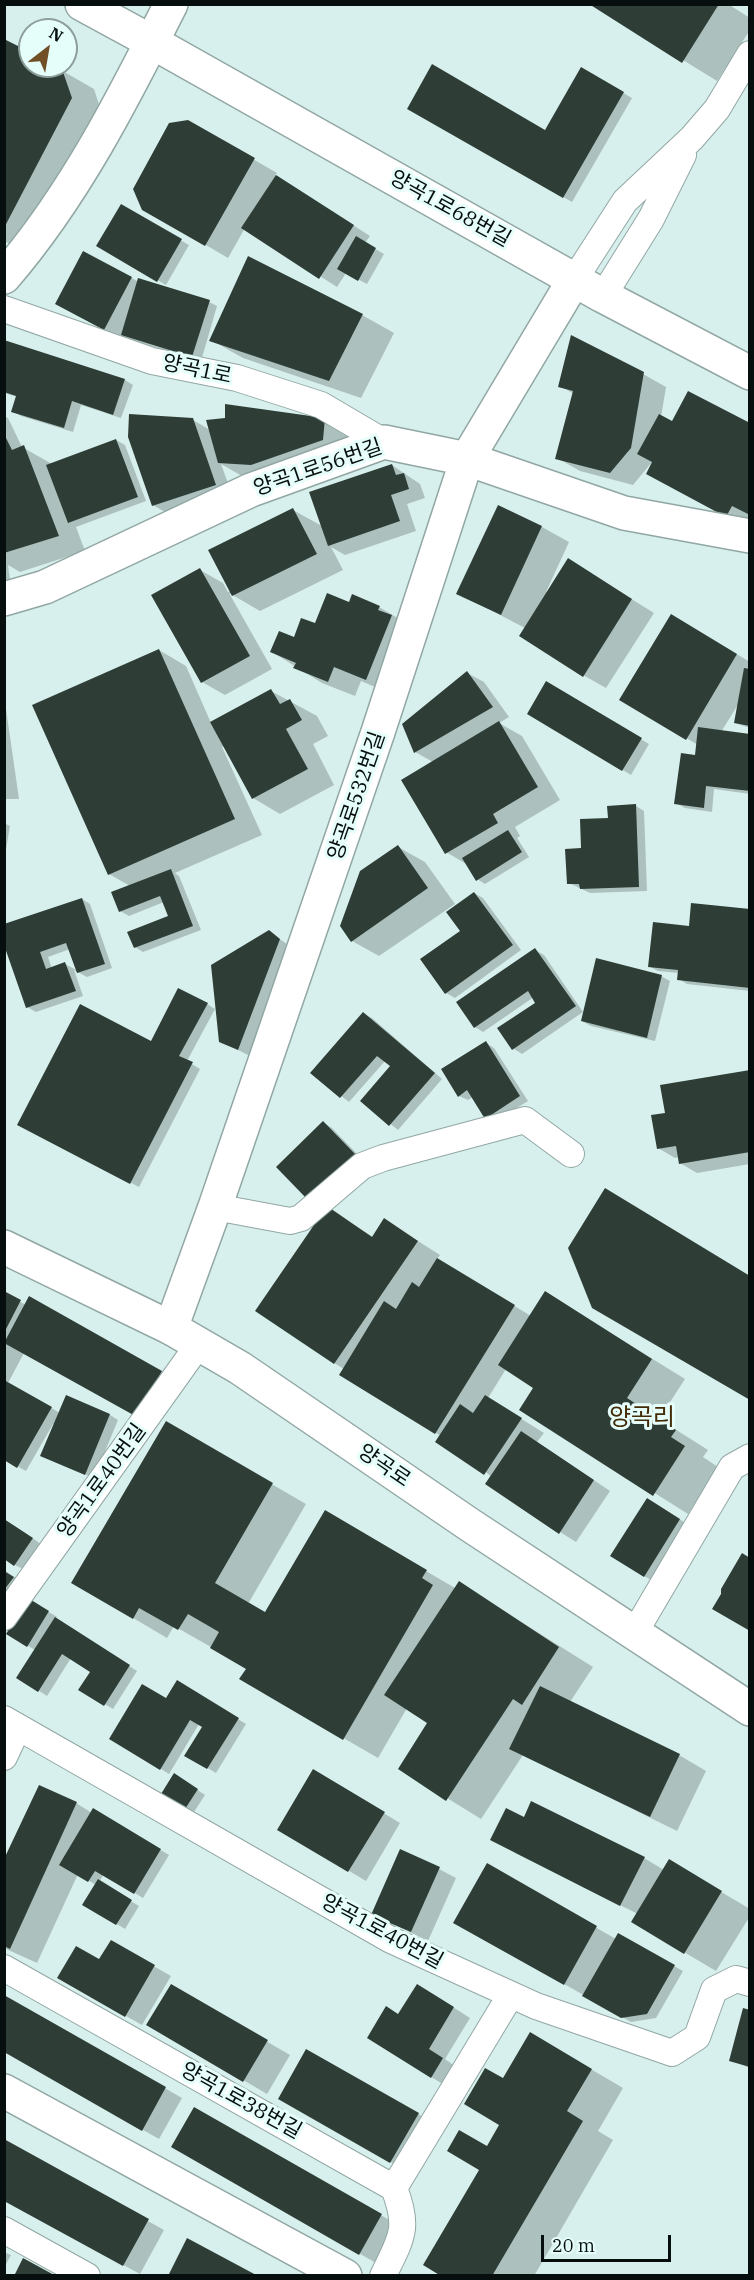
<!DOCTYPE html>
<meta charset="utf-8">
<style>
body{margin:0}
#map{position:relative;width:754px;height:2280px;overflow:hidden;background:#d8f0ed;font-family:"IBM Plex Serif",serif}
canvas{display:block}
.frame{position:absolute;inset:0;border:6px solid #070f0e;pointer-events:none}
.north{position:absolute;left:18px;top:18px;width:60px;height:60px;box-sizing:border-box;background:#e6fefa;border:2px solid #8d9e9c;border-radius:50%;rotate:31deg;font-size:16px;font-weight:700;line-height:24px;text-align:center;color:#070f0e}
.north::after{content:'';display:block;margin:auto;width:21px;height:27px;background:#715027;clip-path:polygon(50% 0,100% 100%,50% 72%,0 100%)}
.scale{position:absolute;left:541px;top:2235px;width:130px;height:27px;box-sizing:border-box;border:3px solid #070f0e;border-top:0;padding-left:8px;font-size:18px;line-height:21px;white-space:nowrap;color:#070f0e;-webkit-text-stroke:4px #e6fefa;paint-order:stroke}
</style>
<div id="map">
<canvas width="754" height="2280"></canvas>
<div class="frame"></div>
<div class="north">N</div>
<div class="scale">20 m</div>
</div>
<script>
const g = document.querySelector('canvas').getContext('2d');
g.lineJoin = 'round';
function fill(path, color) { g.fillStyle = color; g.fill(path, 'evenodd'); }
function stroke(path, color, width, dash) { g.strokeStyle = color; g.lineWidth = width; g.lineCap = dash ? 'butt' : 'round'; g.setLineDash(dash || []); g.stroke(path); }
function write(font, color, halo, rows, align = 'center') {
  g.font = font + ' "IBM Plex Serif","Noto Sans KR",serif'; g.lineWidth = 6; g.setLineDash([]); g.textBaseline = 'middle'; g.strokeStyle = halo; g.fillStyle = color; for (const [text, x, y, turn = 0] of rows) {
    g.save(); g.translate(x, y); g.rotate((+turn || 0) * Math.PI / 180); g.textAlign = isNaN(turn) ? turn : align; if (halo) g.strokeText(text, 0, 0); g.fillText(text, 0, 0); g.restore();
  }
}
fill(new Path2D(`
 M592,4H728L750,18V30L717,81Z
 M4,40L30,54V66H54L94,89L103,117L32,255L4,241Z
 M582,69L632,98L572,202L409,108L546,132Z
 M187,121L277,173L275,175L370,236L365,243L384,254L367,284L346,273L337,287L245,228L228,258L143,208Z
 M121,206L189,245L166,285L98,246Z
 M84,253L139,282L209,302L217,306L201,361L129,339L127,342L80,316Z
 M362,315L394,333L361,398L243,358L211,340Z
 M4,341L125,380L133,385L121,418L81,405L73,432L21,416L13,411L18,397L4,393Z
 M643,374L666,387L661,417L673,423L750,425V529L675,489L652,462L633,485L580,471L557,458L574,394L560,386Z
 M4,416L8,418L22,447L52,464L116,440L125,445L146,501L76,527L85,551L20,572L8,565L11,586L4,588Z
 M324,419L347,432L346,453L275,478L242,476L221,464L232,494L170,515L153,505L193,420L210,430Z
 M392,465L420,484L425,498L407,504L416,531L345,555L331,547L343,570L260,611L229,593L272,669L225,695L202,682L200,570L223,583L228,592L231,591L293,510L322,526Z
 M498,507L542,527L569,542L546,592L591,574L654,613L606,688L583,675L525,628L458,593Z
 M350,604L379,607L406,623L394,695L361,681L355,696L322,683L272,652Z
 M695,629L750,662V728L735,723L739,703L721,732L750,735V794L714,789L712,812L685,808L676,803L696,757L698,745L622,700Z
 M159,650L186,666L211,723L271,691L317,716L328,736L313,744L334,785L280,814L253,798L225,746L222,747L262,835L175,873L179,876L201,930L143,952L135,947L170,917L164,902L129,916L120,911L130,886L109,874Z
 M467,673L484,682L509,717L499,723L522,736L560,800L515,827L520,836L517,838L529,857L485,884L477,879L468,865L446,852L433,762L415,752Z
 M547,683L649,744L631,775L529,713Z
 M4,695L19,799H4Z
 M636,806L644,811L647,891L590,893L569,883L583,850L609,819Z
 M4,823L10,826L4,861Z
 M398,847L425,862L455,904L379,956L352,941Z
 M474,893L483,898L521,950L455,998L446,993Z
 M82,899L90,904L112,968L87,977L74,970L83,996L36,1012L27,1007L4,941ZM70,949L78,971L65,964L52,969L48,957Z
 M750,910V991L687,984L679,979V973L658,971L649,966L690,927Z
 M269,932L296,950L254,1058L220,1041Z
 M535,950L544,955L583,1012L522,1054L514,1049L538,1003L534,997L483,1032L475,1027Z
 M661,976L670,981L655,1041L591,1026L582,1021Z
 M207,1004L215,1009L187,1061L200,1069L139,1187L27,1129Z
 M364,1014L372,1018L442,1079L398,1130L362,1101L392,1066L385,1061L349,1102L312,1073Z
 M486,1043L494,1048L528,1101L494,1122L486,1117L473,1097L468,1100L459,1096Z
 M750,1071V1164L697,1173L680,1163L679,1157L675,1158L658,1148L666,1115Z
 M324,1123L332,1128L362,1159L317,1203Z
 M327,1208L373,1237L385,1220L440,1255L437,1259L531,1316L546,1293L685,1379L659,1419L708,1450L703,1457L718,1467L688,1514L521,1409L535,1387L506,1369L488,1398L544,1433L537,1442L610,1491L576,1542L560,1532L441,1436L341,1375L344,1369L334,1363Z
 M4,1293L26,1305L29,1298L170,1377L146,1420L24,1353L8,1383L60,1413L110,1415L118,1420L94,1478L42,1456L55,1425L53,1424L26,1471L6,1460L4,1463Z
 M166,1423L306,1504L248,1604L266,1614L325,1512L455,1588L459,1583L593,1667L570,1702L679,1755L706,1771L677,1831L523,1755L481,1819L400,1769L429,1723L407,1708L378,1758L241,1679L248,1668L174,1626L167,1638L74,1583Z
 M647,1500L706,1535L671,1591L644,1576Z
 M13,1525L41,1544L23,1569L15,1565Z
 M4,1570L30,1588L4,1622Z
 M29,1600L57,1617L55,1619L137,1671L113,1709L80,1689L92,1672L71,1658L47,1696L18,1677L35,1650L8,1634Z
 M177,1682L246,1724L216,1773L186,1755L204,1726L199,1724L169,1774L111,1738L167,1700Z
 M314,1771L400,1823L366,1881L279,1829Z
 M183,1780L205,1795L194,1812L163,1794Z
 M76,1803L92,1813L94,1810L169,1855L143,1898L104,1874L99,1882L139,1906L125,1929L84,1904L96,1885L78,1874L37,1963L4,1948V1863Z
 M524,1819L644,1858L664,1870L701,1880L750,1909V1916L716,1971L633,1922L638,1914L515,1853Z
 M488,1866L616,1939L618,1935L683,1971L656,2018L631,2022L455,1922Z
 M439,1869L456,1878L428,1941L373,1914Z
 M111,1942L171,1976L142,2025L59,1978L100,1961Z
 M171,1986L290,2055L267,2094L148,2024Z
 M434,1995L470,2018L445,2059L459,2069L448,2087L431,2077L399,2015Z
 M4,1996L182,2098L159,2139L4,2051Z
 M750,2011V2068L730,2060Z
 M531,2034L623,2088L598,2131L613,2140L534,2276H444L488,2148L501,2125L504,2080Z
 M307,2051L441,2127L413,2175L280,2098Z
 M195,2109L398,2225L376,2263L173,2147Z
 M4,2141L164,2230L140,2274L4,2200Z
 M4,2252L11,2255L4,2268Z`), '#0003');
fill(new Path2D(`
 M589,4H719L682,63Z
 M4,39L30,52V66H57L62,69L72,98L4,228Z
 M432,64L545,130L581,67L624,92L563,198L407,109Z
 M188,120L255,158L205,246L142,210L133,189L169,123Z
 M276,175L354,225L319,279L241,228Z
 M121,204L182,239L157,282L96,246Z
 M356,236L376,248L358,281L337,269Z
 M83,251L132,277L104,330L55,304Z
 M248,256L363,314L329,381L209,341Z
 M138,278L210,300L192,357L121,335Z
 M571,335L644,372L631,448L610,473L555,459L573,391L558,387Z
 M4,340L125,379L113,415L72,401L64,428L11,412L16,396L4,392Z
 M688,391L750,423L748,514L732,506L726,517L646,474L652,462L637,454L659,414L672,421Z
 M225,404L325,418L323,440L251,465L218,463L206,420L225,418Z
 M129,414L193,418L216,485L152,506L128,437Z
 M4,434L12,450L24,445L59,536L4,553Z
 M116,439L138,497L68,523L46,465Z
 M392,464L396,475L404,473L409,489L391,495L400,521L328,546L309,492Z
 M498,505L542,526L501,615L456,594Z
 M293,508L317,554L232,596L208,550Z
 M568,558L632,599L583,677L519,636Z
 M200,568L250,656L201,683L151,595Z
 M327,593L349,602L352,594L380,606L378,610L392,615L366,680L334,667L328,682L293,668L296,663L270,652L279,631L294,637L301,618L315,623Z
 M671,614L737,654L686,740L619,700Z
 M159,649L235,819L108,875L32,705Z
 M744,668L750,669V726L734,723Z
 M467,671L493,707L414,753L402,724Z
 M546,681L642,738L622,771L527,714Z
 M271,689L280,704L290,699L302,720L286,729L308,769L252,799L210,722Z
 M499,721L538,787L493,814L498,823L445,854L401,780Z
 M698,727L750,734V791L706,786L704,808L674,804L681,753L695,755Z
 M636,804L639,887L580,889L579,884H567L565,849L581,848L580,819L608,818L607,806Z
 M508,830L522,852L476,881L462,858Z
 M398,845L428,888L351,942L340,926L360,871Z
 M171,869L193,926L134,948L127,932L168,916L160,896L119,912L111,892Z
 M474,892L513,945L445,994L420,959L460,931L446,912Z
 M82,898L105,964L77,973L66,943L40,952L46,969L65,962L76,991L26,1008L4,945V924Z
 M691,903L750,909V988L677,980L678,970L648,967L653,922L689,926Z
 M269,930L280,939L238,1050L219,1042L211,965Z
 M535,948L576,1006L512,1050L497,1028L535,1003L528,991L474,1028L456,1002Z
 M596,958L662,975L647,1038L581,1021Z
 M178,988L208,1003L179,1056L193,1062L130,1184L17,1125L80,1004L151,1041Z
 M363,1012L435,1073L389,1126L360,1101L390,1066L377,1056L340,1098L310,1073Z
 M486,1041L520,1096L485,1119L467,1090L458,1097L441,1069Z
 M750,1070V1152L679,1164L676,1146L657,1149L651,1115L665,1113L660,1085Z
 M323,1121L355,1154L307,1199L276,1167Z
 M605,1188L750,1276V1400L592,1308L568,1248Z
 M327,1206L372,1237L384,1218L418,1241L334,1364L255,1311Z
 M437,1258L515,1305L435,1434L339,1375L384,1301L396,1309L412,1282L419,1287Z
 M4,1291L21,1300L4,1333Z
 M545,1291L652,1359L627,1398L676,1430L671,1437L685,1446L653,1496L519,1410L533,1388L498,1365Z
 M29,1296L162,1371L137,1417L4,1343Z
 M4,1380L52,1407L17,1468L4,1460Z
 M66,1395L110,1414L85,1475L40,1456Z
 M485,1395L522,1418L484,1475L435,1442L460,1404L473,1413Z
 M166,1421L273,1483L215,1583L265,1612L325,1510L427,1570L422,1578L433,1585L343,1740L239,1679L246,1669L210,1648L219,1632L188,1614L178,1630L139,1608L133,1619L71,1583Z
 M521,1431L594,1480L559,1534L485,1484Z
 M647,1498L680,1519L644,1577L610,1556Z
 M4,1519L33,1538L14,1566L4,1559Z
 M742,1553L750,1558V1631L712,1609L721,1594V1589Z
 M4,1571L14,1577L4,1590Z
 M459,1581L559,1647L522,1705L513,1699L446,1801L398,1769L427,1723L384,1695Z
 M28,1598L49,1611L27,1647L6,1634Z
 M55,1617L130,1665L104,1706L78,1690L90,1672L62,1654L38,1692L16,1678Z
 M177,1680L239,1718L207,1769L184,1756L202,1727L190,1720L160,1770L109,1739L142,1684L166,1698Z
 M540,1686L680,1754L650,1817L509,1749Z
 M313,1769L385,1812L348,1872L277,1830Z
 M174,1773L198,1789L185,1809L161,1794Z
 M39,1785L77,1802L10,1949L4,1946V1859Z
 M531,1801L645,1857L620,1906L490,1840L506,1808L524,1817Z
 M93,1808L161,1849L134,1894L95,1871L88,1882L59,1865Z
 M400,1849L440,1867L411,1932L371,1915Z
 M669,1859L722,1891L684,1954L631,1922Z
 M487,1863L597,1926L564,1985L453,1923Z
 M98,1879L132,1900L116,1925L82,1905Z
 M618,1933L675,1965L647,2014L621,2018L582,1996Z
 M111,1940L155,1965L125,2017L57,1978L76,1946L99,1959Z
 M171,1984L268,2040L243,2082L146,2025Z
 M417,1984L454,2007L429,2049L443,2058L431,2078L367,2038L386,2006L398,2014Z
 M4,1995L166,2087L142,2131L4,2052Z
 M743,2008L750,2010V2067L729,2061Z
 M530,2032L592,2069L567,2111L583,2121L492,2276H441L423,2265L479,2170L447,2151L459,2130L487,2146L499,2125L464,2104L485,2068L503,2078Z
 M306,2049L419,2113L390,2163L278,2099Z
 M194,2107L382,2214L359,2255L171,2147Z
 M4,2139L149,2219L123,2266L4,2201Z
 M187,2238L258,2276H168Z
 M23,2258L56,2276H14Z`), '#2e3e36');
const lane = new Path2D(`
 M574,280L625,201L692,138L717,109L750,54
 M603,296L651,219L683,155
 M4,309L152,361L237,378L321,405L384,442
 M215,1207L290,1221L301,1218L362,1166L383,1158L525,1120L571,1154
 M4,1617L199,1344
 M635,1632L732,1467L750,1457
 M4,1719L391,1940L536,2006L672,2053L697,2037L714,1990L736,1979L750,1983
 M4,1757L18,1727
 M4,1968L394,2188C410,2229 401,2238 383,2276
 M394,2188L510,1996
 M4,2230L87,2276`);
const street = new Path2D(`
 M82,4L152,42L603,296L750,373
 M4,599L45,587L251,490L384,442L467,459L624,513L750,536
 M171,1328L215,1207L378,732L467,459L574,280
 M4,2091L345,2276`);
const secondary = new Path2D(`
 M4,277C74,196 123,99 171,4
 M4,1247L171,1328L240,1368L470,1525L750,1709`);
stroke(lane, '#91a7a4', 28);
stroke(street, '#91a7a4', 36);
stroke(secondary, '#91a7a4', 36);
stroke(lane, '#fff', 26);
stroke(street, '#fff', 33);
stroke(secondary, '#fff', 33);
write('21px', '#070f0e', '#e6fefa', [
 ["양곡1로68번길",450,209,29],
 ["양곡1로",197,370,12],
 ["양곡1로56번길",318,468,-19],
 ["양곡로532번길",357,796,-71],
 ["양곡로",384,1466,34],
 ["양곡1로40번길",102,1481,-54],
 ["양곡1로40번길",382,1932,28],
 ["양곡1로38번길",241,2101,29]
]);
write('24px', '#442b08', '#e6fefa', [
 ["양곡리",642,1418]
]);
</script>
